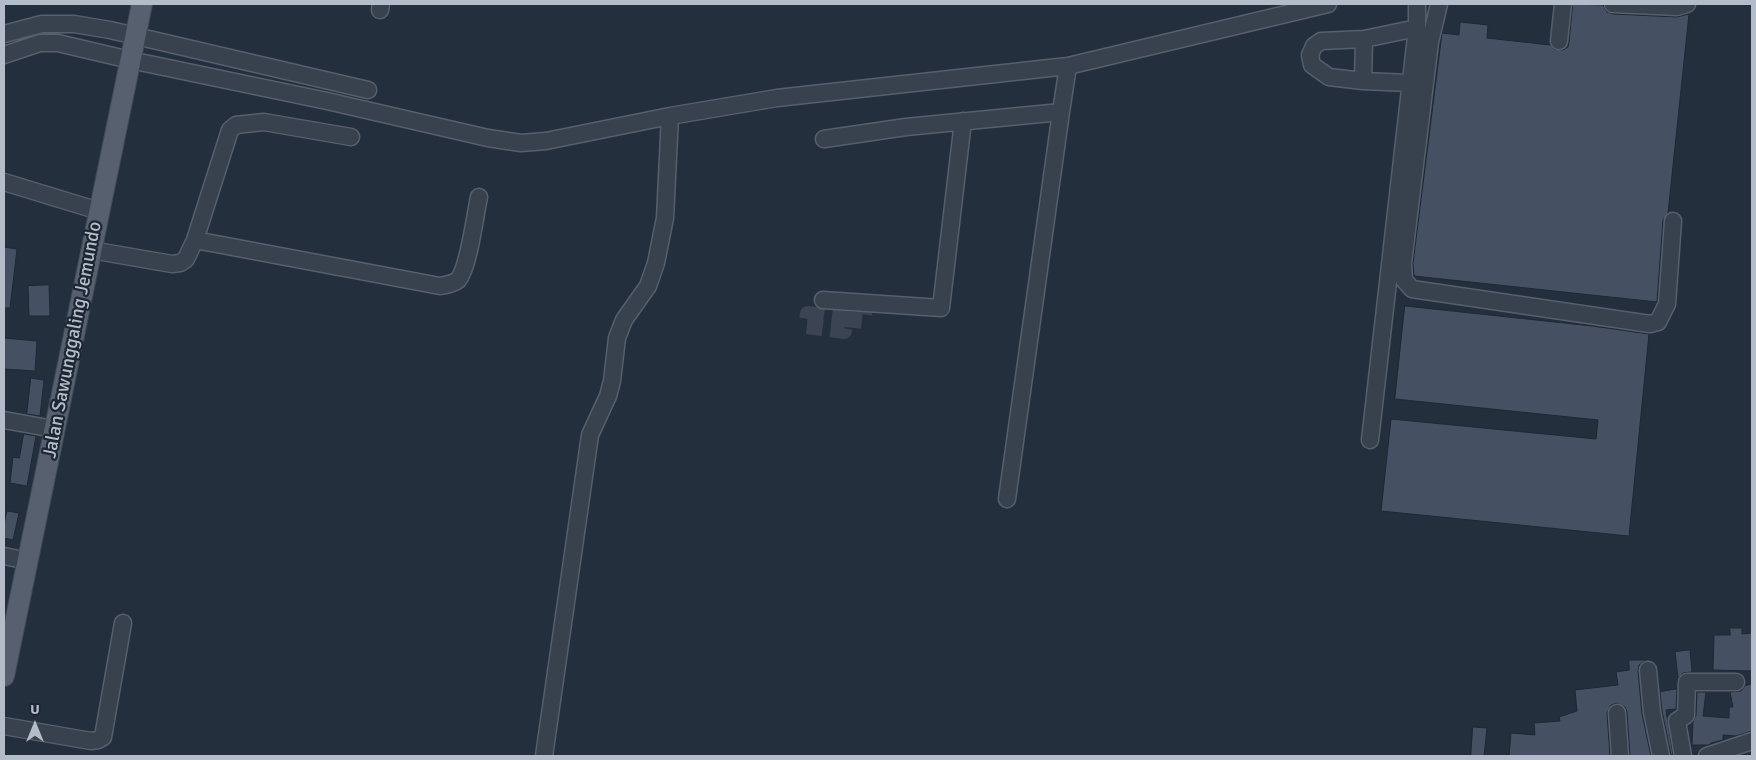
<!DOCTYPE html>
<style>
body{margin:0}
#map{position:relative;width:1756px;height:760px;overflow:hidden;background:#242f3e;font-family:Signika,sans-serif}
canvas{display:block}
.frame{position:absolute;inset:0;border:5px solid #b4bcc9;pointer-events:none}
.north{position:absolute;left:10px;top:700px;width:50px;height:50px;-webkit-text-stroke:4px #1d2633;paint-order:stroke;rotate:0deg;font-size:14px;font-weight:700;line-height:20px;text-align:center;color:#b4bcc9}
.north::after{content:'';display:block;margin:auto;width:18px;height:22px;background:#b4bcc9;clip-path:polygon(50% 0,100% 100%,50% 72%,0 100%)}
</style>
<div id="map">
<canvas width="1756" height="760"></canvas>
<div class="frame"></div>
<div class="north">U</div>
</div>
<script>
const g = document.querySelector('canvas').getContext('2d');
g.lineJoin = 'round';
function fill(path, color) { g.fillStyle = color; g.fill(path, 'evenodd'); }
function stroke(path, color, width, dash) { g.strokeStyle = color; g.lineWidth = width; g.lineCap = dash ? 'butt' : 'round'; g.setLineDash(dash || []); g.stroke(path); }
function write(font, color, halo, rows, align = 'center') {
  g.font = font + ' Signika,sans-serif'; g.lineWidth = 4.5; g.setLineDash([]); g.textBaseline = 'middle'; g.strokeStyle = halo; g.fillStyle = color; for (const [text, x, y, turn = 0] of rows) {
    g.save(); g.translate(x, y); g.rotate((+turn || 0) * Math.PI / 180); g.textAlign = isNaN(turn) ? turn : align; if (halo) g.strokeText(text, 0, 0); g.fillText(text, 0, 0); g.restore();
  }
}
const building = new Path2D(`
 M1573,4L1603,5L1607,12L1613,14L1677,17L1689,14L1668,213L1663,220L1657,302L1414,276L1413,263L1442,33L1459,35L1460,22L1488,25L1487,38L1550,45L1554,49L1563,50L1568,47L1569,42Z
 M4,247L17,249L10,308H4Z
 M49,285L50,316H29L28,286Z
 M1405,306L1592,326L1649,334L1629,536L1381,511L1391,419L1596,439L1598,420L1395,399Z
 M4,338L37,341L35,371L4,369Z
 M31,378L44,380L40,416L27,414Z
 M24,434L36,436L27,486L10,483L13,457L19,458Z
 M7,511L19,513L13,540L4,538V525Z
 M1730,628H1742V634L1752,633V671L1713,670L1714,635H1730Z
 M1690,650L1692,672L1683,673L1678,678L1675,652Z
 M1629,660H1646L1639,665L1638,671L1642,714L1651,756H1630L1627,712L1625,707L1617,703L1611,705L1607,713L1610,756H1509L1511,733L1535,735L1534,723L1560,721L1559,717L1577,711L1575,690L1618,685L1616,672L1629,670Z
 M1752,684V731L1736,736L1723,735V740L1711,743L1709,745H1692L1693,722L1696,715L1697,692H1706L1703,716L1729,718V707H1733L1730,692L1741,691L1745,686Z
 M1677,689L1676,709L1666,710L1673,755H1671L1662,711L1660,692Z
 M1473,727L1487,728L1484,756H1471Z`);
fill(building, '#455162');
stroke(building, '#1f2835', 1);
stroke(new Path2D(`
 M808,314L846,319L844,331L806,326Z
 M846,319L863,321L866,303`), '#3a4453', 16, [16, 8]);
const minor = new Path2D(`
 M1439,4L1430,42L1403,263L1404,280L1412,289L1650,324L1658,322L1667,304L1673,221
 M1613,4L1677,7L1687,4
 M380,10L381,4
 M4,34L42,24H74L110,30L368,90
 M1559,41L1563,4
 M4,55L40,43H58L130,60L327,101L488,138L521,143L546,141L670,116L777,98L1068,66L1328,4
 M1363,81L1364,39
 M1410,83L1363,81L1329,77L1312,65L1310,55L1314,46L1321,41L1364,39L1417,28
 M824,139L906,127L1061,112L1068,66
 M4,182L99,211
 M195,240L440,286C446,285 453,284 458,280C469,267 475,215 479,197
 M91,250L172,264L180,263L186,259L195,240L230,130L236,125L264,122L351,137
 M823,300L941,308L963,121
 M4,420L54,429
 M1370,440L1417,28V4
 M1007,499L1061,112
 M4,556L28,561
 M1648,670L1652,712L1661,756
 M1617,713L1620,756
 M4,726L91,741L98,740L103,737L123,623
 M544,756L590,435L608,396L612,381L617,338L624,320L648,286L656,263L665,218L670,116
 M1683,756L1677,721L1686,715L1687,682H1736
 M1707,756L1752,741`);
const major = new Path2D(`
 M4,676L142,4`);
stroke(minor, '#565f6c', 19);
stroke(major, '#414a57', 22);
stroke(minor, '#38414e', 16);
stroke(major, '#56606e', 20);
write('19px', '#b4bcc9', '#1d2633', [
 ["Jalan Sawunggaling Jemundo",73,340,-79]
]);
</script>
